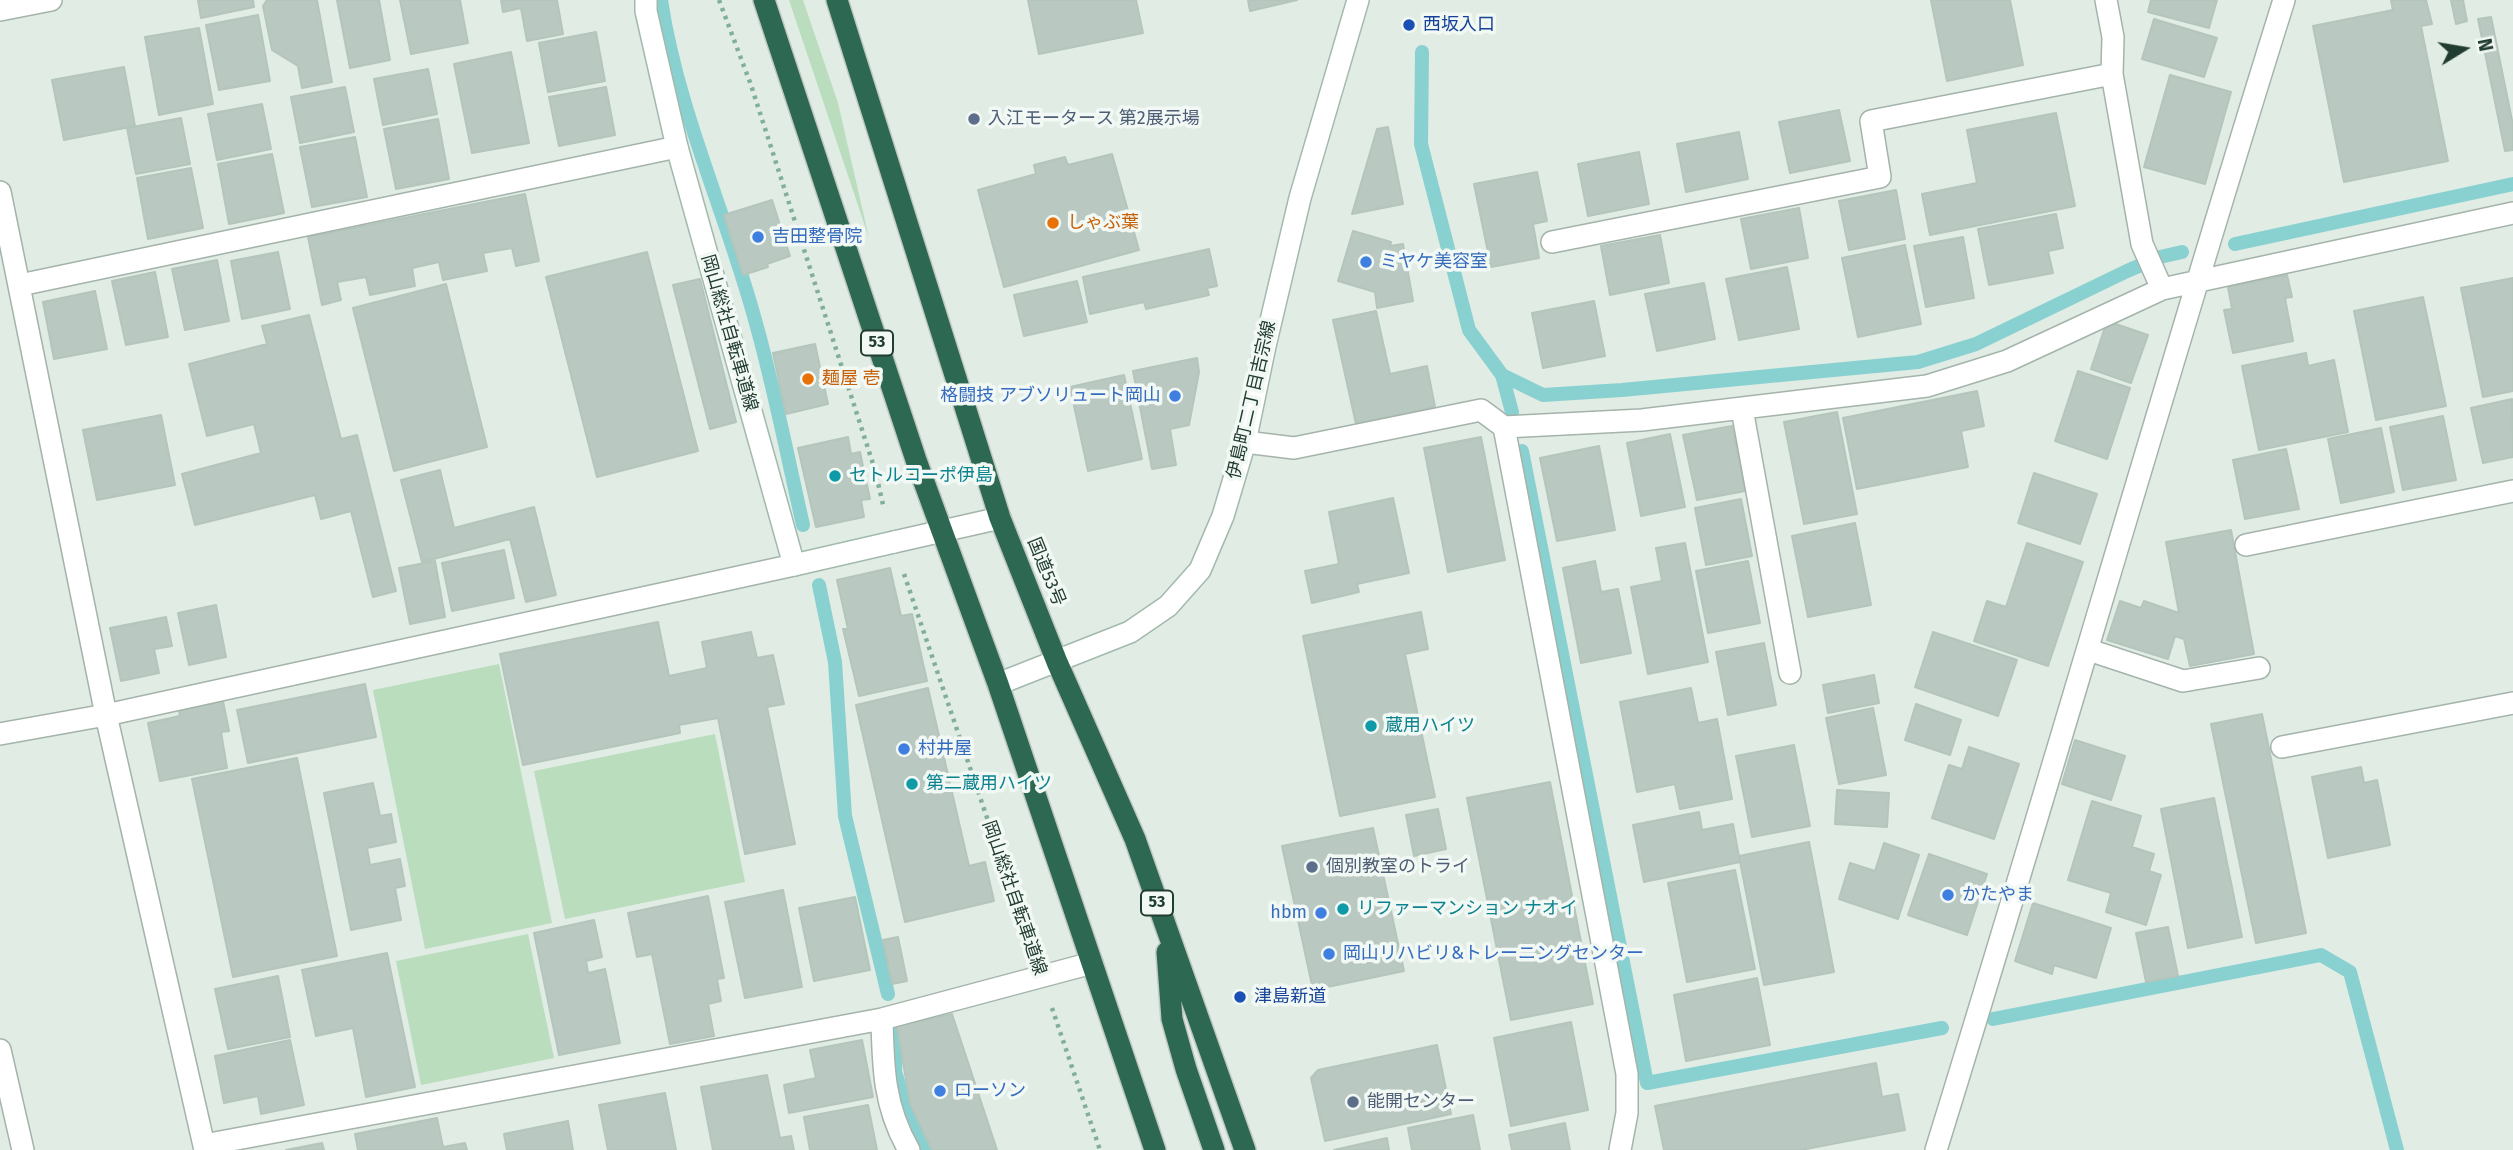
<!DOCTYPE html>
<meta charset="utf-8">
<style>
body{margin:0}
#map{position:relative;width:2513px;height:1150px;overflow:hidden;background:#e1ece5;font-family:"Fira Sans",sans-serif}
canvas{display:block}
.north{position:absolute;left:2429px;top:14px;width:70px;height:70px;-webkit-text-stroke:5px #f2f8f4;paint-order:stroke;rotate:79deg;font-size:19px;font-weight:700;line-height:28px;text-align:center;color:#213c31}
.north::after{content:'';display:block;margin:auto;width:24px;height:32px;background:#213c31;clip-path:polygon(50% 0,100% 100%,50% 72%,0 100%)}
</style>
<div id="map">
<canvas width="2513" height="1150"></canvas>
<div class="north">N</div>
</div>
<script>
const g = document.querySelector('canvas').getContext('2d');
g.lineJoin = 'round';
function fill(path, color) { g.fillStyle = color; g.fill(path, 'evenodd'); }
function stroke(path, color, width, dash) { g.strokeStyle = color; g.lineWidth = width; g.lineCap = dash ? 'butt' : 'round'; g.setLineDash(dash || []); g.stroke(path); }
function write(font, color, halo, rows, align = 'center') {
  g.font = font + ' "Fira Sans","Noto Sans JP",sans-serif'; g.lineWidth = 7; g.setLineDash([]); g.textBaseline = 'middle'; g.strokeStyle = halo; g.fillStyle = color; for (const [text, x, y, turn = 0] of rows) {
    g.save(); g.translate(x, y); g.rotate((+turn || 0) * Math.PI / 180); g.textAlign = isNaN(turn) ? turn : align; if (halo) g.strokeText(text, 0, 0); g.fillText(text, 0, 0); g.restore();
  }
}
fill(new Path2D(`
 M789,0H803L838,103L869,238Z
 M499,664L552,923L425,949L373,690Z
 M715,734L745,882L565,919L534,771Z
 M528,934L554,1058L421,1085L396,961Z`), '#baddbd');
stroke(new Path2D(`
 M661,0C678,113 728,217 757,327C775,392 788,459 803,525
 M1422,52L1421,144L1469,330L1502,375L1543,395L1622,390L1918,362L1976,344L2127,271L2160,257L2182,252
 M2235,244L2513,184
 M1502,375L1512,412
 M1522,451L1647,1083L1942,1028
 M819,585L835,662L845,816L888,994
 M1993,1019L2321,955L2350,972L2397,1150
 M896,1033L895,1072L906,1106L928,1150`), '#89d1d0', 14);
const building = new Path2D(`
 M198,0H253L254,7L201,18Z
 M267,0H317L332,82L302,88L298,66L272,50L263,6Z
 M337,0H379L390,60L350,68Z
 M400,0H460L468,43L411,54Z
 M501,0H557L563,34L527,41L521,8L503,12Z
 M1028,0H1136L1143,33L1039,54Z
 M1248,0H1297L1250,11Z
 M1931,0H2010L2023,65L1947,81Z
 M2151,0H2217L2209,28L2148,12Z
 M2391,0H2426L2432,24L2421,26L2448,161L2344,182L2313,26L2393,10Z
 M2451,0H2463L2467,21L2456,24Z
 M258,15L270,81L219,90L206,25Z
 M2491,17L2513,125V150L2505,151L2478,19Z
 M2154,19L2217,38L2204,77L2142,59Z
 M199,28L213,104L159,115L145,37Z
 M596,32L605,81L548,92L539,43Z
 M511,52L529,143L472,153L454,64Z
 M124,67L135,126L64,140L52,80Z
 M428,69L437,114L383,125L374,79Z
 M2170,75L2231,92L2205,184L2144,167Z
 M345,87L354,132L300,143L291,97Z
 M606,87L615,135L559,146L549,97Z
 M262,104L271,149L217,160L208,114Z
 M1839,110L1850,161L1790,173L1779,122Z
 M2056,113L2075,206L1930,235L1922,194L1977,183L1967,130Z
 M181,118L190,164L136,174L127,128Z
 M438,119L449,179L396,189L384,129Z
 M1388,127L1403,204L1352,214L1377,129Z
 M1739,132L1748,179L1686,192L1677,144Z
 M355,137L367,197L312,207L300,147Z
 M1639,152L1649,204L1588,216L1578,164Z
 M272,154L284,213L229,224L218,164Z
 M1112,154L1139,250L1004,287L978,190L1036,174L1034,165L1065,157L1068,165Z
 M191,168L203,228L148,239L137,178Z
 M1537,172L1547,221L1533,224L1539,258L1491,267L1474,184Z
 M1896,190L1905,239L1849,250L1839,201Z
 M525,194L539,261L516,266L512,248L483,253L487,271L443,280L439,262L412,268L415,286L370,295L366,277L337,282L341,300L322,305L308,237Z
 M772,200L790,256L767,264L768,267L743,275L724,215Z
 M1799,208L1808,258L1751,269L1741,219Z
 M2056,214L2063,248L2048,251L2053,273L1989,285L1978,229Z
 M1353,231L1391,242L1390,246L1403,244L1413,301L1377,308L1375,292L1338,281Z
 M1660,235L1669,283L1610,295L1601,246Z
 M1963,237L1974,298L1926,307L1914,246Z
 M1905,245L1921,324L1858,337L1842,258Z
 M1209,249L1217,286L1207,288L1209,295L1146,309L1144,302L1090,314L1083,277Z
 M278,252L290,309L242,319L231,261Z
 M647,252L698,451L597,477L546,277Z
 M217,260L229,321L185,330L172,269Z
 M1787,267L1799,329L1739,340L1726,279Z
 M155,272L168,337L126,345L112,281Z
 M2287,275L2292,297L2285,298L2293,341L2233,353L2224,310L2232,309L2228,287Z
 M2513,278V391L2483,397L2461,288Z
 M700,279L736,422L710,429L673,285Z
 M1077,281L1087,322L1024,336L1014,295Z
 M1704,283L1715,339L1657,351L1645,294Z
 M446,284L487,447L394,471L353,308Z
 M95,291L107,349L54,359L43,302Z
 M2423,297L2446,406L2376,420L2354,311Z
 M1594,301L1605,356L1543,368L1532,313Z
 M1376,311L1390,374L1427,366L1435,407L1356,424L1333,320Z
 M309,315L341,439L357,435L396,591L373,597L351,511L321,519L315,495L195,525L182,474L261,453L254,424L207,436L189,364L267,344L262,326Z
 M2107,321L2148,335L2131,383L2091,369Z
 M815,344L828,404L786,414L773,353Z
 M2306,353L2308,366L2334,360L2348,432L2259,450L2242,366Z
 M1197,358L1199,372L1189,425L1170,429L1176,465L1152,469L1133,371Z
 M2078,371L2130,388L2107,459L2055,441Z
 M1124,375L1142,459L1088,471L1070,387Z
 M1977,391L1984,426L1961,431L1968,467L1857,489L1843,418Z
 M2512,399L2513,457L2483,463L2471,408Z
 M1837,412L1857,514L1804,524L1784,422Z
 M161,415L175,485L97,500L83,430Z
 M2443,416L2456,480L2403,490L2390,427Z
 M1732,426L1745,491L1697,500L1683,435Z
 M2381,428L2394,492L2341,503L2328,439Z
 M1670,434L1685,507L1641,516L1627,443Z
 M848,437L851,454L860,452L870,499L861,500L864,517L816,527L798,448Z
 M1481,437L1505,560L1448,572L1424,448Z
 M1599,446L1615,530L1557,541L1540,458Z
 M2286,449L2299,509L2245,519L2233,460Z
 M440,470L454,528L534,507L556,595L526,602L510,539L422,562L401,480Z
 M2034,473L2097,494L2080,544L2018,523Z
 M1393,498L1409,573L1357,584L1359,592L1312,603L1305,571L1339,564L1329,512Z
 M1741,499L1752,556L1706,565L1695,508Z
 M1855,523L1871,605L1808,617L1792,536Z
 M2231,530L2254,654L2190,666L2184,639L2175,636L2168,659L2107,640L2120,601L2141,608L2144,601L2179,613L2166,542Z
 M1685,543L1708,662L1648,674L1631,587L1662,581L1656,548Z
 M2027,543L2083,562L2048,666L1974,641L1987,601L2006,607Z
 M504,550L514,598L452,611L442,563Z
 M435,561L445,617L410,624L399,568Z
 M1595,561L1601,592L1618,589L1631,653L1581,663L1563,568Z
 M1748,561L1760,623L1708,633L1696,571Z
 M890,568L901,616L912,614L927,681L859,696L843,629H848L837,580Z
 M216,605L226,657L189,665L178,613Z
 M1421,612L1428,649L1405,654L1435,797L1340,816L1303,636Z
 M166,617L172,646L154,649L159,673L121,681L110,628Z
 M658,622L669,676L707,668L702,642L751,632L757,658L773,655L784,704L767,707L795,844L745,854L718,718L679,725L680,733L523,765L500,654Z
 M1933,632L2017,660L1998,716L1915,687Z
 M1764,643L1776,705L1728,715L1716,652Z
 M1874,675L1879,703L1828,713L1823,685Z
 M365,684L376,737L248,763L237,710Z
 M928,688L969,866L985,862L994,901L905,922L856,705Z
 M1691,688L1698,723L1717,719L1732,799L1680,809L1675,784L1637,792L1620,702Z
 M223,701L229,731L221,732L227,768L160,781L148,723L180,716L179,710Z
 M1916,704L1961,720L1950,755L1905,740Z
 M1873,708L1886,775L1839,784L1826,718Z
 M2262,714L2306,933L2256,943L2211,724Z
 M2075,740L2125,756L2111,800L2062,784Z
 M1794,745L1810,826L1752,837L1736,756Z
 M1969,747L2019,764L1994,839L1932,818L1949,765L1962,769Z
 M297,758L337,956L233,977L192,779Z
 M2361,767L2364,783L2377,780L2390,845L2328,858L2312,777Z
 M1550,782L1593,1004L1511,1020L1467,798Z
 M373,783L380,816L391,814L396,842L367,848L370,865L400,859L405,886L395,888L401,920L351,930L324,793Z
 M1837,790L1889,793L1887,827L1835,824Z
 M2214,798L2242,937L2188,948L2161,809Z
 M2092,801L2141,816L2132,847L2154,854L2149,871L2161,875L2146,925L2106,912L2111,893L2068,880Z
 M1438,809L1446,849L1414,856L1406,815Z
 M1699,812L1702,830L1733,824L1740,862L1644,882L1633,825Z
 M1373,828L1404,971L1313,990L1282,846Z
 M1809,842L1834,972L1764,985L1739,856Z
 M1884,843L1919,855L1898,919L1839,899L1850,863L1875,871Z
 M1929,854L1987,874L1967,935L1908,915Z
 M1735,870L1755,969L1687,982L1668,883Z
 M783,890L802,987L745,998L725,902Z
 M708,896L724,978L717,979L721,1001L708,1004L714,1036L670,1044L652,954L637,957L628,913Z
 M855,897L870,970L814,981L799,908Z
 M2033,903L2111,928L2096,978L2054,965L2052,974L2015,961Z
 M594,920L602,957L586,961L588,973L605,969L620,1043L559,1055L534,933Z
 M2168,927L2178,976L2146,982L2136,933Z
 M898,937L907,981L892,984L883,940Z
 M387,953L415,1087L366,1097L353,1028L316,1036L302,970Z
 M278,976L290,1037L228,1049L215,989Z
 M1757,978L1770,1045L1686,1061L1674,995Z
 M952,1014L997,1150H932L910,1104L897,1026Z
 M1571,1022L1588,1110L1511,1126L1494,1038Z
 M290,1040L304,1105L261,1114L258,1096L224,1103L215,1056Z
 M862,1040L873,1097L789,1113L784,1085L816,1078L810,1050Z
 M1437,1045L1451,1114L1325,1141L1311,1078L1318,1070Z
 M1876,1063L1882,1097L1898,1094L1905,1130L1801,1150H1664L1655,1106Z
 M767,1075L780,1138L791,1136L794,1150H713L701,1087Z
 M665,1093L676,1150H608L599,1105Z
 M868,1105L877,1150H810L804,1117Z
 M1473,1115L1480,1150H1412L1408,1128Z
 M437,1118L443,1147L465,1143L467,1150H358L355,1134Z
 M568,1121L573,1150H507L504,1134Z
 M1565,1123L1570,1150H1512L1509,1135Z
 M1387,1138L1389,1150H1334Z
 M322,1143L324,1150H286Z`);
fill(building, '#b9c9c1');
stroke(building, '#b4c5bb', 2);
const street = new Path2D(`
 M2106,0L2113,37L2112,74L2142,244L2162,289
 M0,10L51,0
 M0,192L106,715L205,1150
 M1552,242L1880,177L1871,121L2112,74
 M20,285L677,147
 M1742,409L1790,673
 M1504,427L1627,1074V1113L1620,1150
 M1245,442L1294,448L1481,410L1504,427L1642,420L1927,386L2007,361L2162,289L2513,213
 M894,542L1000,518
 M2246,545L2513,491
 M2089,650L2183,681L2259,668
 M0,734L106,715L794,565
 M2282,747L2513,703
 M882,1019C883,1068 884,1107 909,1150
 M0,1050L23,1150
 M204,1145L882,1019L1092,963
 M1936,1150C2055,767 2164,382 2284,0`);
const secondary = new Path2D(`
 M646,0V11L677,147L794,565L894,542
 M998,684L1130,632L1168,606L1200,570L1223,516L1245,442L1265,346L1300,198L1358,0`);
const highway = new Path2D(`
 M764,0L916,460L998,684L1155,1150
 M837,0L1000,518L1057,662L1135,839L1245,1150
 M1167,952L1172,1019L1186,1069L1214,1150`);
stroke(street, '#a4b4ab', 24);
stroke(secondary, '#a2baae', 24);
stroke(highway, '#c1c8c5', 24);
stroke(new Path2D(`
 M719,0L751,85L875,470L884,509
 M904,574L1030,944
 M1052,1008L1100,1150`), '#82af99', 4.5, [3.5, 5]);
stroke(street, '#fff', 21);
stroke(secondary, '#fff', 21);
stroke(highway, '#2d6952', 21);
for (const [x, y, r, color] of [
 [1409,25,7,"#1a4fb4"],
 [974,119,7,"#5c6f8a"],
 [1053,223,7,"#e8710a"],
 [758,237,7,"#3f7fe0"],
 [1366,262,7,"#3f7fe0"],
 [808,379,7,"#e8710a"],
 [1175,396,7,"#3f7fe0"],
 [835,476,7,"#0f9aa8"],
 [1371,726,7,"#0f9aa8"],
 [904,749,7,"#3f7fe0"],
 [912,784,7,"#0f9aa8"],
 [1312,867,7,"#5c6f8a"],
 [1948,895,7,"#3f7fe0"],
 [1343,909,7,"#0f9aa8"],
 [1321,913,7,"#3f7fe0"],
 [1329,954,7,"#3f7fe0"],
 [1240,997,7,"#1a4fb4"],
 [940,1091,7,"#3f7fe0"],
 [1353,1102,7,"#5c6f8a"]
]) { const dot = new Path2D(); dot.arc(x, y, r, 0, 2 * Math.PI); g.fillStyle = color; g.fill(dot); stroke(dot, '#f2f8f4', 2.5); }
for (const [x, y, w] of [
 [877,343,32],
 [1157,903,32]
]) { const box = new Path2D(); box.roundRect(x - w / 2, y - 12.5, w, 25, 5); g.fillStyle = '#f2f8f4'; g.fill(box); stroke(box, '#213c31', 2); }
write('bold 16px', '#213c31', null, [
 ["53",877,343],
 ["53",1157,903]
]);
write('18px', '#164399', '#f2f8f4', [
 ["西坂入口",1423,25],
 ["津島新道",1254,997]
], 'left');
write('18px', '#4e5e75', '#f2f8f4', [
 ["入江モータース 第2展示場",988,119],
 ["個別教室のトライ",1326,867],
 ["能開センター",1367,1102]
], 'left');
write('18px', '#c56008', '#f2f8f4', [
 ["しゃぶ葉",1067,223],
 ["麺屋 壱",822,379]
], 'left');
write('18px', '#366cbe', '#f2f8f4', [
 ["吉田整骨院",772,237],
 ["ミヤケ美容室",1380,262],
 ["格闘技 アブソリュート岡山",1161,396,"right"],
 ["村井屋",918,749],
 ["かたやま",1962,895],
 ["hbm",1307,913,"right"],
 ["岡山リハビリ&トレーニングセンター",1343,954],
 ["ローソン",954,1091]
], 'left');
write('18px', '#213c31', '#f2f8f4', [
 ["岡山総社自転車道線",729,333,74],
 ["伊島町二丁目吉宗線",1252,400,-77],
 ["国道53号",1046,572,68],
 ["岡山総社自転車道線",1014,898,71]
]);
write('18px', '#0d838f', '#f2f8f4', [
 ["セトルコーポ伊島",849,476],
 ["蔵用ハイツ",1385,726],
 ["第二蔵用ハイツ",926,784],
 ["リファーマンション ナオイ",1357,909]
], 'left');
</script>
